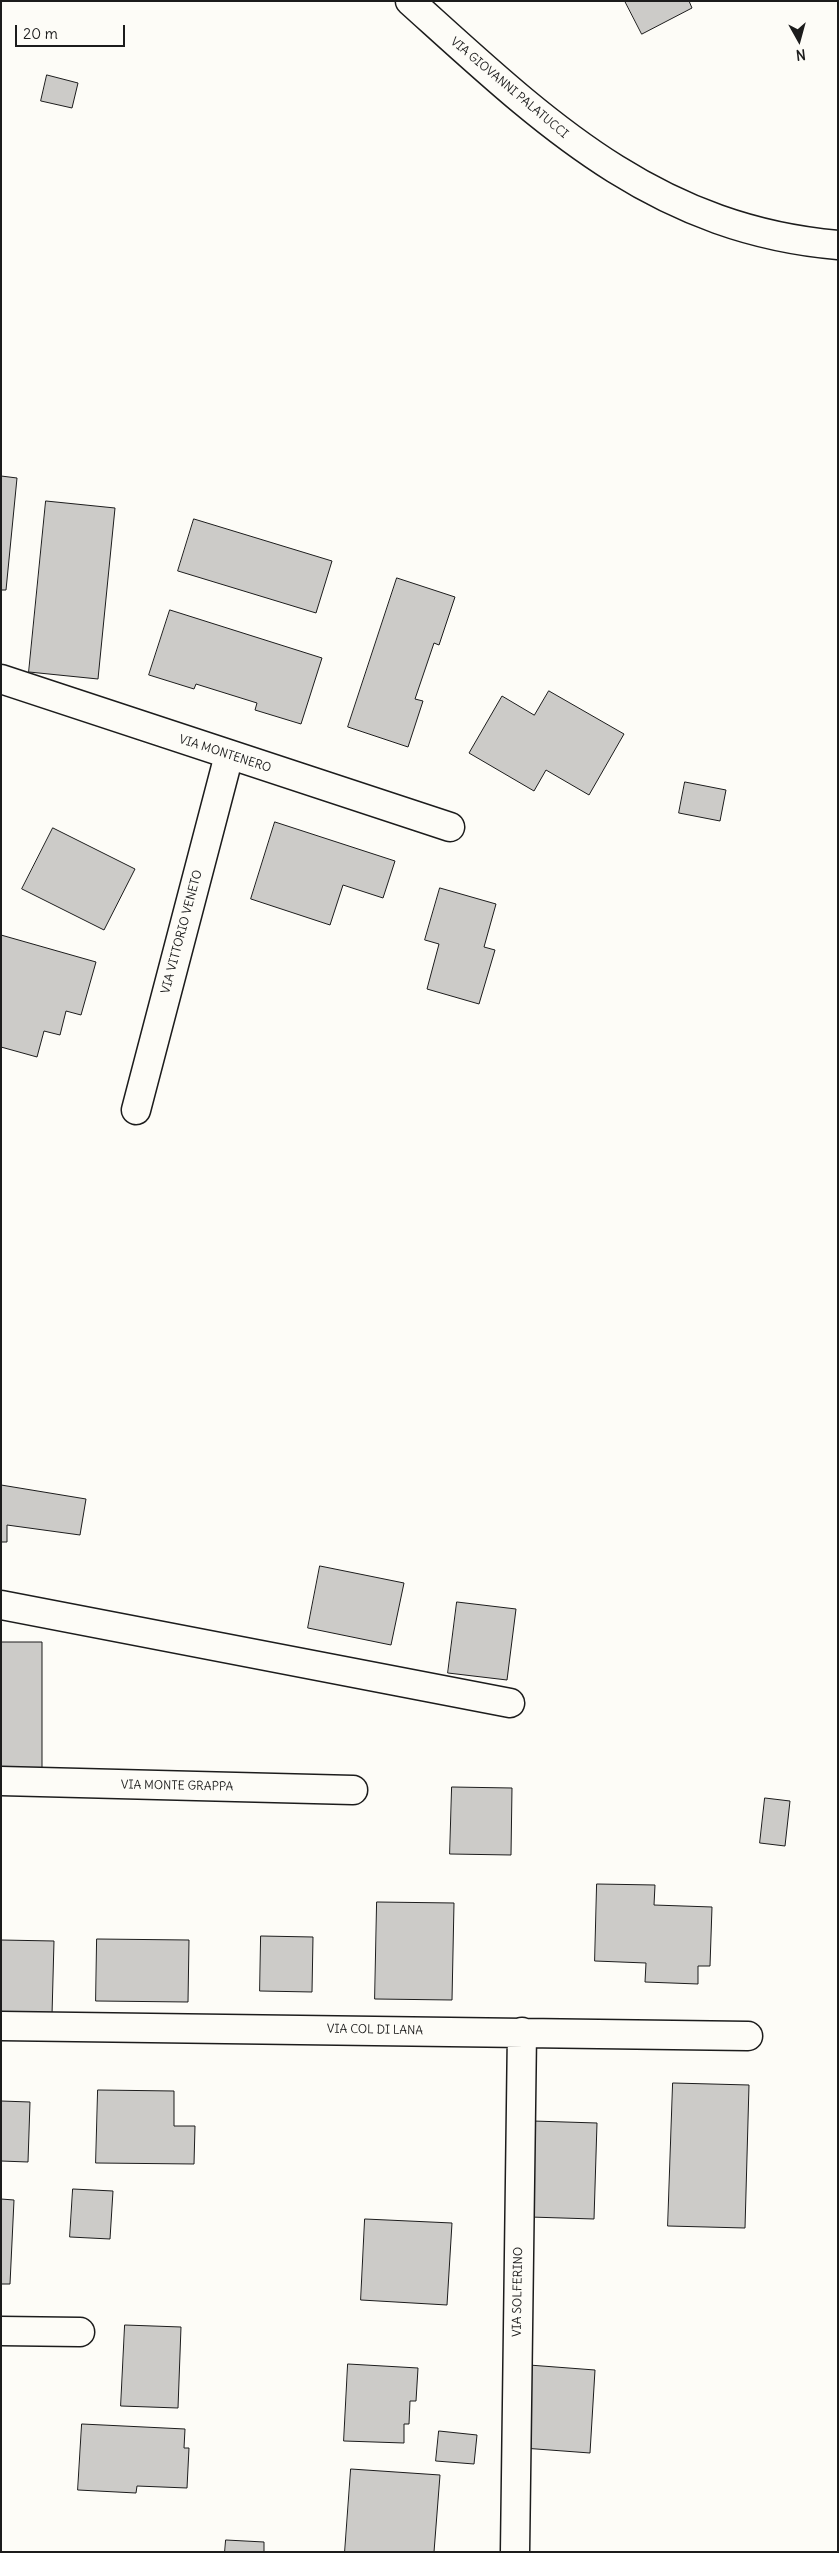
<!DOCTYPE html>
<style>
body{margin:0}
#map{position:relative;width:839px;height:2553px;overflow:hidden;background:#fdfcf7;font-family:Delius,sans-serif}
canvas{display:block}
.frame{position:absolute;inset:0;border:2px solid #1c1c1c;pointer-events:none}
.north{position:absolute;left:774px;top:15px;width:50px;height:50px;-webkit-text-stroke:4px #fdfcf7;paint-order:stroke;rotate:173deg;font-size:14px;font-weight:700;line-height:20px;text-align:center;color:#1c1c1c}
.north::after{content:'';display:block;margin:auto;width:18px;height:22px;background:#1c1c1c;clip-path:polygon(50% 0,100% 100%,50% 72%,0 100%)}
.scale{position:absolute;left:15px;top:25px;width:110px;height:22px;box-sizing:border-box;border:2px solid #1c1c1c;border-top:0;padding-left:6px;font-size:15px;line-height:18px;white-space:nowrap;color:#1c1c1c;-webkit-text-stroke:4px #fdfcf7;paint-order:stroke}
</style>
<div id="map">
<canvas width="839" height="2553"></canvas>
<div class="frame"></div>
<div class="north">N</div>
<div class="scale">20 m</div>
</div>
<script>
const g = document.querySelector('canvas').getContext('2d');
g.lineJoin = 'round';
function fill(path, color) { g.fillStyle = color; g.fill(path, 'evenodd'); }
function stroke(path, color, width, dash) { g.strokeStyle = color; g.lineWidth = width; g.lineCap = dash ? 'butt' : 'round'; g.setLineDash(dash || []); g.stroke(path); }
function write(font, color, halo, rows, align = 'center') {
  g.font = font + ' Delius,sans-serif'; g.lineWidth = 4; g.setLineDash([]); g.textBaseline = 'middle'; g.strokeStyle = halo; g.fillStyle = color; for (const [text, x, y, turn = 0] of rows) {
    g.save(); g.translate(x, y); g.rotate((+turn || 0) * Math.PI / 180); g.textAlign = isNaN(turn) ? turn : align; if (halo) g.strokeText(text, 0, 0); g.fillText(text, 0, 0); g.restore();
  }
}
const building = new Path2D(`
 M625,1H689L692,8L642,34Z
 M47,75L78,83L72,108L41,101Z
 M1,476L17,478L6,590H1Z
 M46,501L115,508L98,679L29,672Z
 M194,519L332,561L316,613L178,571Z
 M397,578L455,597L439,645L434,643L415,699L423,701L408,747L348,727Z
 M170,610L322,658L301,724L255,710L257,703L196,684L194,689L149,675Z
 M549,691L624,734L589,795L546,770L534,791L469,753L502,696L534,715Z
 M685,782L726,790L720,821L679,813Z
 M275,822L395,861L383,898L343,885L330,925L251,899Z
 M53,828L135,869L104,930L22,889Z
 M440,888L496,904L484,947L495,950L479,1004L427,989L439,944L425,940Z
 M1,935L96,962L81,1015L66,1011L60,1035L44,1031L37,1057L1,1047Z
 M1,1485L86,1499L80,1535L7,1525V1542H1Z
 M320,1566L404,1583L391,1645L308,1628Z
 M457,1602L516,1609L507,1680L448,1673Z
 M1,1642H42V1772H1Z
 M452,1787L512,1788L511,1855L450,1854Z
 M765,1798L790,1801L785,1846L760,1843Z
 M597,1884L655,1885L654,1905L712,1907L710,1966H698V1984L645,1982L646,1963L595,1961Z
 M377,1902L454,1903L452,2000L375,1999Z
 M261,1936L313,1937L312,1992L260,1991Z
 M97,1939L189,1940L188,2002L96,2001Z
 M1,1940L54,1941L52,2015L1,2014Z
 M673,2083L749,2085L745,2228L668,2226Z
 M98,2090L174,2091V2126H195L194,2164L96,2163Z
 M1,2101L30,2102L28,2162L1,2161Z
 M533,2121L597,2123L594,2219L530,2217Z
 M73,2189L113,2191L110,2239L70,2237Z
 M1,2199L14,2200L10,2284H1Z
 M365,2219L452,2223L447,2305L361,2300Z
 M125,2325L181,2327L178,2408L121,2406Z
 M348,2364L418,2368L416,2401H410L409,2424H404V2443L344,2441Z
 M529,2365L595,2370L590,2453L523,2448Z
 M82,2424L185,2429L184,2448H189L187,2488L137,2486L136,2493L78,2490Z
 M439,2431L477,2435L474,2464L436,2461Z
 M351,2469L440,2475L434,2552H345Z
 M226,2540L264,2542V2552H225Z`);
fill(building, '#cccbc8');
stroke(building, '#1c1c1c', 1);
const minor = new Path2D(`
 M410,1C541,119 652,229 838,245
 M1,679L450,827
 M136,1110L229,755
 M1,1605L510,1703
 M1,1781L353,1790
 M1,2026L748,2036
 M1,2331L80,2332
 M515,2552L522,2032`);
stroke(minor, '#1c1c1c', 31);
stroke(minor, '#fdfcf7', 28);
write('12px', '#1c1c1c', '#fdfcf7', [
 ["VIA GIOVANNI PALATUCCI",509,88,40],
 ["VIA MONTENERO",225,754,18],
 ["VIA VITTORIO VENETO",182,932,-75],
 ["VIA MONTE GRAPPA",177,1786,1],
 ["VIA COL DI LANA",375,2030,1],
 ["VIA SOLFERINO",518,2292,-89]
]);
</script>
